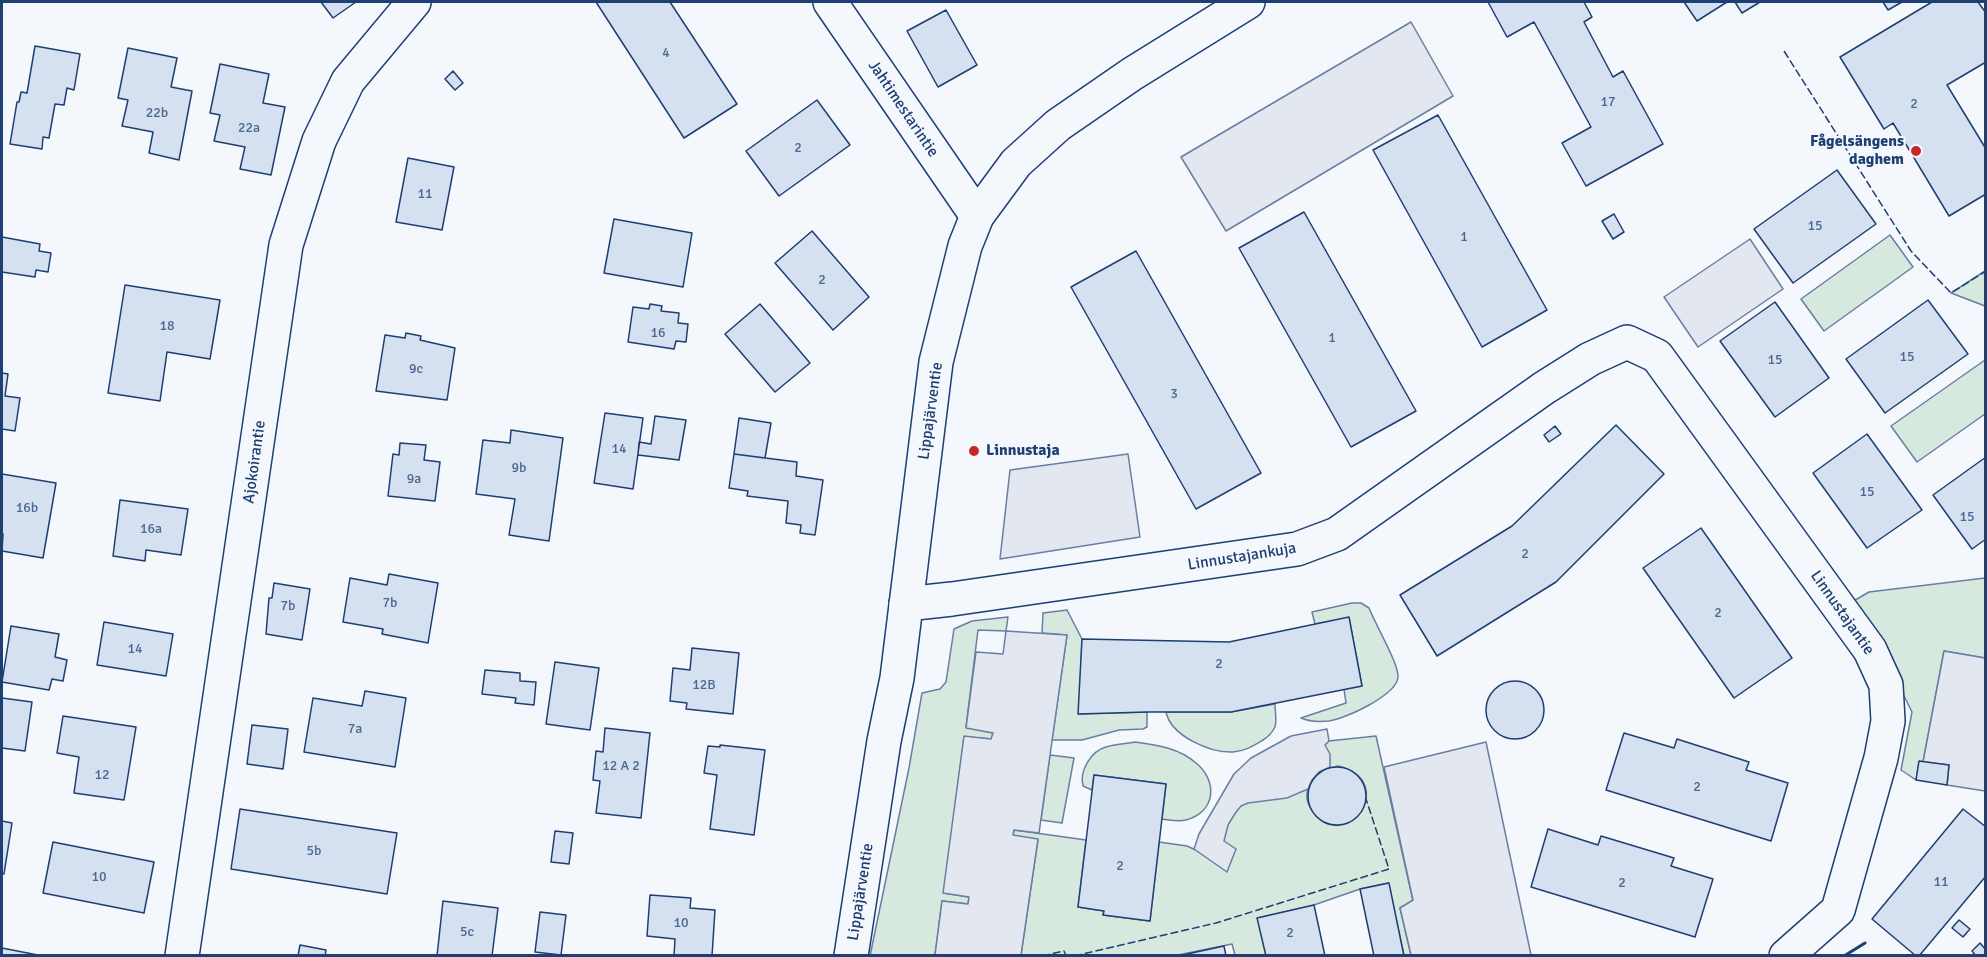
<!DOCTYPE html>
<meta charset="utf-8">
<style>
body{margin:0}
#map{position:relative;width:1987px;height:957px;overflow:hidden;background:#f4f7fb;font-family:Signika,sans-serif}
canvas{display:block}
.frame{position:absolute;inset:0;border:3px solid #1d3f73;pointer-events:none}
</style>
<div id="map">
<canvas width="1987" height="957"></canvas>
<div class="frame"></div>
</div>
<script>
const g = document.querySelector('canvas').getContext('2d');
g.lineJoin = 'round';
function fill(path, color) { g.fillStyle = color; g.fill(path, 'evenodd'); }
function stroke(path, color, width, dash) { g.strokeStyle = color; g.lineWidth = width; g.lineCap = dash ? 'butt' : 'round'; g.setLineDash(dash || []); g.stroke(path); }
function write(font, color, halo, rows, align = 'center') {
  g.font = font + ' Signika,sans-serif'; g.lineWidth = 4.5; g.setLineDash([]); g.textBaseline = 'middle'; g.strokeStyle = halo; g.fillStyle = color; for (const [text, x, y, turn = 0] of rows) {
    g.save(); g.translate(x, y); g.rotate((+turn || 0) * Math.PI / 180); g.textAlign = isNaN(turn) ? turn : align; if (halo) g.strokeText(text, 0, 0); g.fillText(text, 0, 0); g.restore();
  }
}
const green = new Path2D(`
 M1890,235L1913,267L1824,331L1801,299Z
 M1985,271V306L1951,293Z
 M1985,360V414L1917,462L1891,426Z
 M1985,578V658L1944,651L1923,762H1919L1916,780L1901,770L1912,712L1870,627L1852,602L1869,592Z
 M1352,603H1361L1369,608C1375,624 1399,664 1398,677C1397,695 1345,719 1329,721C1319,722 1310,722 1301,718L1346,703L1344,689L1362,686L1349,618L1315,624L1312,612Z
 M1067,610L1082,639L1079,714L1147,712V727L1143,729L1119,730L1082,740H1052L1067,635L1042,633L1043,613Z
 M1008,617L1006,631L978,630L966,727L993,733L992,739L964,737L944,893L969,897L968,904L942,901L935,955L870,956L909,768L922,693L940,689L946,682L954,629L972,621Z
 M1275,704C1275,711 1277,720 1275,727C1272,733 1268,737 1263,740C1253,746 1245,751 1233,752C1210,753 1171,736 1166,712H1231Z
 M1376,736L1413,901L1400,908L1411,955H1404L1388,883L1360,889L1314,905L1258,918L1266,955H1235L1232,944L1178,955H1021L1038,840L1013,836L1014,830L1086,840L1078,907L1104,911L1103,915L1150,921L1159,842L1187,846L1198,851L1235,789L1300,744ZM1338,766C1401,782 1344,855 1313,812C1297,790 1316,770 1338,766Z
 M1135,742C1157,745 1179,748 1196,763C1218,781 1216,812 1186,820C1179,822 1170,820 1162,819L1166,784L1094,775L1092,790L1083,786C1079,771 1091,751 1106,747C1115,744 1125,744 1135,742Z
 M1050,755L1074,758L1062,823L1041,820Z`);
fill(green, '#d7e8df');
stroke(green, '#687fa3', 1.5);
const parking = new Path2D(`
 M1411,22L1453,96L1226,231L1181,157Z
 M1750,239L1783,289L1698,347L1664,297Z
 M1128,454L1140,537L1000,559L1010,470Z
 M1006,631L1067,635L1039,833L1014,830L1013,835L1038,839L1021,955H935L942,901L968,904L969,897L943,893L964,736L991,739L993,733L966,728L976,652L1003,654Z
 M1944,651L1985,658V791L1947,785L1949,765L1923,762Z
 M1327,729L1329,741L1325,745L1330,754V767L1319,772L1312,780L1308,789L1287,798L1248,803L1241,806L1236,812L1228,825L1224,841L1236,849L1227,872L1194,849L1199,834L1234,774L1251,758L1291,736Z
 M1486,742L1531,955H1411L1400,908L1413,900L1384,767Z`);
fill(parking, '#e3e8f0');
stroke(parking, '#687fa3', 1.5);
const building = new Path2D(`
 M321,2H356L333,18Z
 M596,2H670L737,104L684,138Z
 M1488,2H1584L1592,17L1584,22L1613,77L1623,71L1663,144L1586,186L1562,143L1591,127L1534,22L1507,37Z
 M1684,2H1727L1697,21Z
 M1735,2H1760L1742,13Z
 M1883,2H1902L1888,10Z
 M1932,2H1978L1986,13V62L1947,85L1986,149V194L1949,216L1893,123L1884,129L1840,57Z
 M946,10L977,65L938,87L907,31Z
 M35,46L80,54L74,90L67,88L64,105L55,104L49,138L43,137L42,149L10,144L17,102H19L21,92L27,93Z
 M128,48L177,58L171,87L192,91L179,160L149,153L153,132L122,126L128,100L118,98Z
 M220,64L269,74L263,103L285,107L271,175L240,169L245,147L214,141L220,115L210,113Z
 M453,71L463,83L455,90L445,79Z
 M817,100L850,145L779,196L746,151Z
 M1438,115L1547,310L1482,347L1373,150Z
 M408,158L454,167L442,230L396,222Z
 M1837,170L1876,224L1793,283L1754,229Z
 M1304,212L1416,411L1351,447L1239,248Z
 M1614,214L1624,232L1613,239L1602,221Z
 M614,219L692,233L683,287L604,273Z
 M812,231L869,297L833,330L775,263Z
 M2,237L40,244L39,251L51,253L48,272L36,270L35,277L2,272Z
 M1136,251L1261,473L1196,509L1071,287Z
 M125,285L220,300L210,359L167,352L160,401L108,393Z
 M1928,300L1968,354L1885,413L1846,359Z
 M1775,302L1829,378L1775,417L1720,341Z
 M650,304L662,306L661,311L679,313L678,323L688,324L686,342L676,341L674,349L628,342L633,307L649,309Z
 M760,304L810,363L775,392L725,334Z
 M406,333L421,336L420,340L455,348L447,400L376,391L385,335L405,338Z
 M2,373L8,374L5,396L20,398L15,431L2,429Z
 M605,413L643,418L633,489L594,483Z
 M655,416L686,420L679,460L638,455L639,442L651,444Z
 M739,418L771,423L765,458L734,454Z
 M1616,425L1664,474L1556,582L1437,656L1400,595L1512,526Z
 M1555,426L1561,434L1549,442L1544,435Z
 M511,430L563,438L549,541L509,535L515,499L476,494L483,440L510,443Z
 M1867,434L1922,510L1867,548L1813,473Z
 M400,443L426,445L424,460L440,462L435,501L388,496L393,454L399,455Z
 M734,454L797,462L796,476L823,480L815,535L800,533L801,525L786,523L788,501L747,496L748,491L729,488Z
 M1986,457V539L1972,549L1933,495Z
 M2,474L56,483L43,558L2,551L3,534H2Z
 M120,500L188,509L181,555L146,550L145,561L113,556Z
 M1701,528L1792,658L1734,698L1643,568Z
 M389,574L438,583L428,643L382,634L383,629L343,622L350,578L387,585Z
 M274,583L310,589L302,640L266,634L269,598H272Z
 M1349,617L1362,686L1231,712H1147L1078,714L1082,639L1229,642Z
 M104,622L173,634L166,676L97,665Z
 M11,626L59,634L55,657L67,660L63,681L52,679L49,690L2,682Z
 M692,648L739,653L733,714L686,709L687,703L670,701L673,668L690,670Z
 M555,662L599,668L590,730L546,724Z
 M485,670L520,673V681L536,682L534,705L515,703L516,698L482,694Z
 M1486 710a29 29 0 1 1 58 0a29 29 0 1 1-58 0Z
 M365,691L406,698L395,767L304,752L313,698L362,706Z
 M2,698L32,702L25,751L2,748Z
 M63,716L136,727L124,800L74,793L79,757L57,753Z
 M252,725L288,729L283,769L247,764Z
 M605,728L650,733L641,818L596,813L600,781L593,780L596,751L603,752Z
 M1624,733L1674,748L1677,739L1749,762L1746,770L1788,783L1771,841L1606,790Z
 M720,745L765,750L754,835L710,829L717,775L704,773L708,746L720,747Z
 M1919,761L1949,765L1947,785L1916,780Z
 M1308 796a29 29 0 1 1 58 0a29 29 0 1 1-58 0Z
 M1094,775L1166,784L1150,921L1103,915L1104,911L1078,907Z
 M240,809L397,833L387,894L231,869Z
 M1963,809L1986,827V876L1919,956H1916L1872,919Z
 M2,821L12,823L4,874H2Z
 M1548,829L1598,845L1601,836L1674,858L1671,866L1713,879L1695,937L1531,887Z
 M555,831L573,833L569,864L551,862Z
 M53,842L154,862L144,913L43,893Z
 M1389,883L1404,956H1374L1360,889Z
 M650,895L691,898L690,908L715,910L712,956H674L675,939L647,936Z
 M443,901L498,908L492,956H437Z
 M1314,905L1325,956H1266L1257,918Z
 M540,912L566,915L561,955L535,952Z
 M1959,920L1970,929L1963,937L1952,928Z
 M1980,943L1986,950V956H1976L1972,951Z
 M300,945L326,950L325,956H298Z
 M1224,946L1226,956H1178Z
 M2,948L43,956H2Z`);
fill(building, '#d5e0f0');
stroke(building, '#1d3f73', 1.5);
const minor = new Path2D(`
 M830,2L977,216
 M906,604L952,599L1297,549L1337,534L1544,388L1590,359L1627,342L1657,356L1870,650L1886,685L1888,721L1881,758L1838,910L1786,956
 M182,956L286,245L319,141L348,81L414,2`);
const major = new Path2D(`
 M851,956L884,741L897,678L936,362L965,246L977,216L1016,163L1058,125L1132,74L1248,2`);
stroke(minor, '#1d3f73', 36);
stroke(major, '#1d3f73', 36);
stroke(minor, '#f4f7fb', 33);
stroke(major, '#f4f7fb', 33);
stroke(new Path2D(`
 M1784,51L1911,251L1951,293L1986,271
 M1042,956L1064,951L1066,956
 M1074,956L1216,923L1389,869L1366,799`), '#1d3f73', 1.5, [8, 3]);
stroke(new Path2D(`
 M1844,956L1865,943`), '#1d3f73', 3);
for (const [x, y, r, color] of [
 [1916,151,6,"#c62828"],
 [974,451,6,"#c62828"]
]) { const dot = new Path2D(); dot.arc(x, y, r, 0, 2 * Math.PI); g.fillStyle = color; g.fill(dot); stroke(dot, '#f4f7fb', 2); }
write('14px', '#4b6792', null, [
 ["4",666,53],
 ["17",1608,102],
 ["2",1914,104],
 ["22b",157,113],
 ["22a",249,128],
 ["2",798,148],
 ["11",425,194],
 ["15",1815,226],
 ["1",1464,237],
 ["2",822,280],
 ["18",167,326],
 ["16",658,333],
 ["1",1332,338],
 ["15",1907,357],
 ["15",1775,360],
 ["9c",416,369],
 ["3",1174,394],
 ["14",619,449],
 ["9b",519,468],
 ["9a",414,479],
 ["15",1867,492],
 ["16b",27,508],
 ["15",1967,517],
 ["16a",151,529],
 ["2",1525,554],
 ["7b",390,603],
 ["7b",288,606],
 ["2",1718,613],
 ["14",135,649],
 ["2",1219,664],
 ["12B",704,685],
 ["7a",355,729],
 ["12 A 2",621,766],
 ["12",102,775],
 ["2",1697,787],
 ["5b",314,851],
 ["2",1120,866],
 ["10",99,877],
 ["11",1941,882],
 ["2",1622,883],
 ["10",681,923],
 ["5c",467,932],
 ["2",1290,933]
]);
write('16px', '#1d3f73', '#f4f7fb', [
 ["Jahtimestarintie",903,109,56],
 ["Lippajärventie",931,411,-82],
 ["Ajokoirantie",255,462,-82],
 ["Linnustajankuja",1242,557,-9],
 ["Linnustajantie",1842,613,55],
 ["Lippajärventie",861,892,-81]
]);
write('bold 16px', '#1d3f73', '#f4f7fb', [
 ["Fågelsängens",1904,142],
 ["daghem",1904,160],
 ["Linnustaja",986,451,"left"]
], 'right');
</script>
